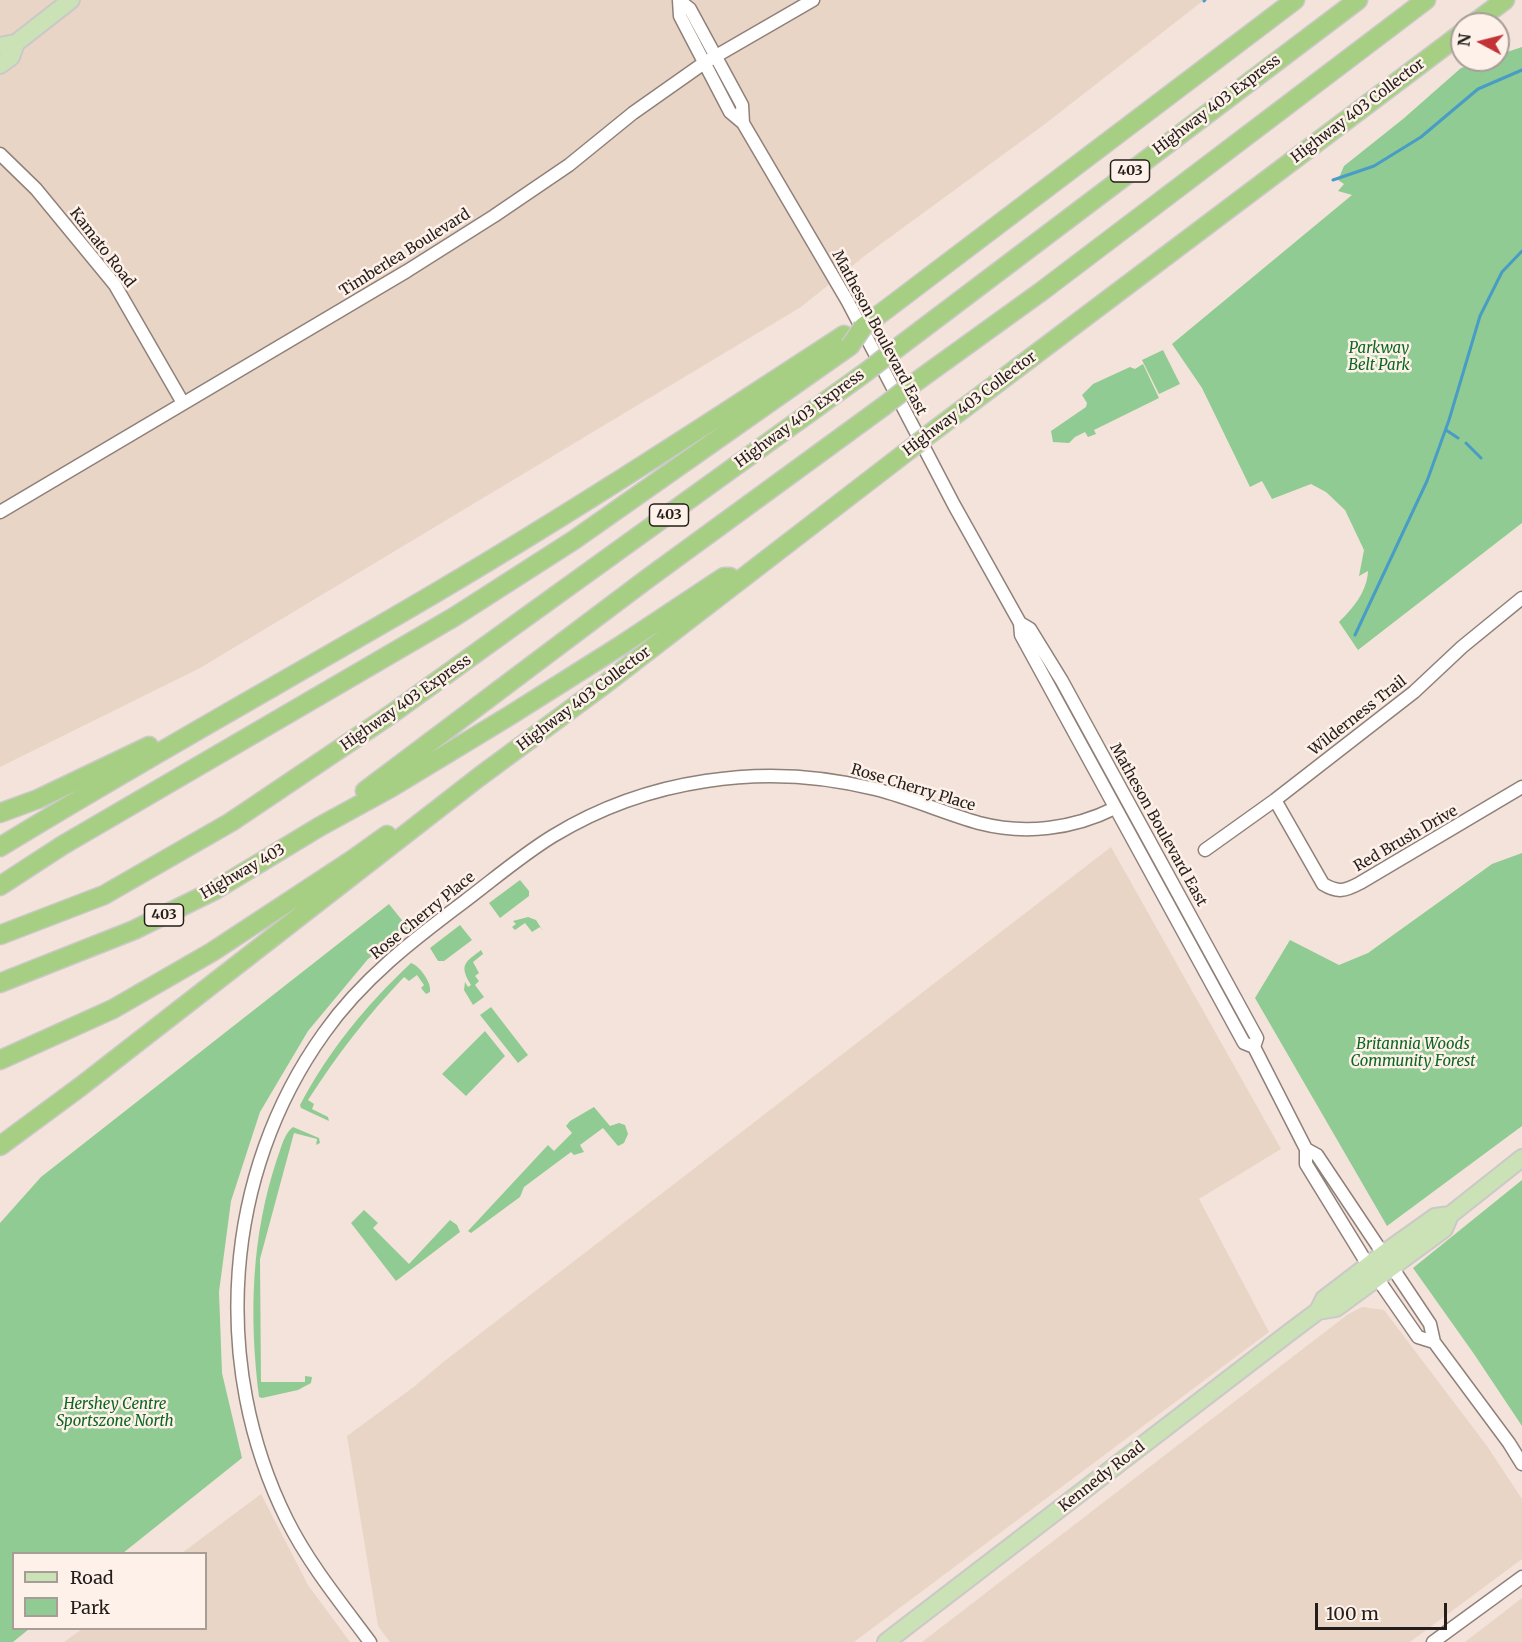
<!DOCTYPE html>
<style>
body{margin:0}
#map{position:relative;width:1522px;height:1642px;overflow:hidden;background:#f4e3da;font-family:Merriweather,serif}
canvas{display:block}
.legend{position:absolute;left:12px;top:1552px;width:195px;height:78px;box-sizing:border-box;background:#fef1ea;border:2px solid #a79d97;margin:0;padding:8px 10px;list-style:none;font-size:18px;color:#241e1b}
.legend li{display:flex;align-items:center;gap:12px;height:30px}
.legend b{width:30px;border:2px solid #a79d97}
.north{position:absolute;left:1450px;top:12px;width:60px;height:60px;box-sizing:border-box;background:#fef1ea;border:2px solid #a79d97;border-radius:50%;rotate:277deg;font-size:16px;font-weight:700;line-height:24px;text-align:center;color:#241e1b}
.north::after{content:'';display:block;margin:auto;width:21px;height:27px;background:#c23237;clip-path:polygon(50% 0,100% 100%,50% 72%,0 100%)}
.scale{position:absolute;left:1315px;top:1603px;width:132px;height:27px;box-sizing:border-box;border:3px solid #241e1b;border-top:0;padding-left:8px;font-size:18px;line-height:21px;white-space:nowrap;color:#241e1b;-webkit-text-stroke:4px #fef1ea;paint-order:stroke}
</style>
<div id="map">
<canvas width="1522" height="1642"></canvas>
<ul class="legend">
<li><b style="height:8px;background:#cae2b5"></b>Road</li>
<li><b style="height:16px;background:#90cb93"></b>Park</li>
</ul>
<div class="north">N</div>
<div class="scale">100 m</div>
</div>
<script>
const g = document.querySelector('canvas').getContext('2d');
g.lineJoin = 'round';
function fill(path, color) { g.fillStyle = color; g.fill(path, 'evenodd'); }
function stroke(path, color, width, dash) { g.strokeStyle = color; g.lineWidth = width; g.lineCap = dash ? 'butt' : 'round'; g.setLineDash(dash || []); g.stroke(path); }
function write(font, color, halo, rows, align = 'center') {
  g.font = font + ' Merriweather,serif'; g.lineWidth = 5; g.setLineDash([]); g.textBaseline = 'middle'; g.strokeStyle = halo; g.fillStyle = color; for (const [text, x, y, turn = 0] of rows) {
    g.save(); g.translate(x, y); g.rotate((+turn || 0) * Math.PI / 180); g.textAlign = isNaN(turn) ? turn : align; if (halo) g.strokeText(text, 0, 0); g.fillText(text, 0, 0); g.restore();
  }
}
fill(new Path2D(`
 M0,0H1204L1045,124L867,254L801,307L200,668L0,767Z
 M1111,847L1281,1149L1199,1199L1269,1332L854,1642H390L378,1626L347,1436L415,1386L442,1363Z
 M1362,1307L1384,1310L1487,1446L1522,1499V1559L1410,1642H922L1347,1315Z
 M261,1494L308,1585L350,1642H64L82,1629L206,1628V1554L182,1553Z
 M1522,1598V1642H1465Z`), '#e9d5c6');
fill(new Path2D(`
 M1522,47V523L1358,650L1339,622C1353,608 1367,592 1368,571L1359,576L1364,550L1345,510L1326,492L1311,484L1272,499L1262,481L1250,487L1202,388L1172,344L1352,195L1338,191L1344,184L1338,180L1344,166L1403,119L1461,68L1485,60H1498V55Z
 M1163,350L1180,384L1159,394L1142,360Z
 M1143,364L1159,398L1094,430L1096,434L1088,437L1085,432L1075,437L1069,443L1053,442L1051,431L1086,407L1087,403L1082,395L1093,384L1130,367L1135,369Z
 M1522,853V1126L1387,1226L1255,998L1290,940L1339,965L1368,953L1492,864Z
 M520,880L529,891V896L500,918L489,903Z
 M389,904L409,929L368,959L308,1031L260,1112L231,1201L219,1292L222,1373L242,1458L123,1553L14,1554V1628L29,1629L13,1642H0V1223L41,1177Z
 M528,917L536,920L543,931L540,927L532,932L525,923L515,930L512,927L516,924L513,921Z
 M460,925L472,940L444,961H438L430,948Z
 M481,950L483,954L473,962L479,973L475,976L479,981L475,985L484,997L473,1005L464,990L465,982L468,987L471,985C458,964 466,962 481,950Z
 M411,963C420,966 432,983 430,992L426,994L421,988L424,985L417,975L409,981L404,977C367,1016 337,1055 308,1100L314,1104L312,1109L328,1117L329,1121L301,1108L300,1105C329,1050 366,1005 411,963Z
 M491,1007L528,1055L518,1063L480,1015Z
 M485,1031L505,1056L466,1096L442,1074Z
 M594,1107L610,1126L619,1123L625,1125L628,1134L624,1143L618,1146L603,1128L580,1145L584,1152L574,1155L571,1152L524,1187L520,1197L471,1233L468,1231L548,1145L554,1151L572,1133L566,1126L570,1121Z
 M293,1127L319,1138L320,1143L316,1145L317,1139L294,1133L260,1259L261,1382H305V1376L312,1377L311,1383L298,1390L262,1398L259,1397C249,1316 251,1237 277,1159C281,1149 284,1133 293,1127Z
 M1522,1180V1426L1474,1354L1413,1268Z
 M364,1210L378,1223L373,1228L409,1264L450,1220L457,1225L460,1232L396,1281L351,1223Z`), '#90cb93');
stroke(new Path2D(`
 M1204,1L1205,0
 M1333,180L1374,166L1421,137L1478,89L1522,70
 M1446,430L1458,438
 M1466,443L1481,458
 M1355,635L1427,481L1449,420L1480,316L1502,272L1522,251`), '#489cc5', 3);
const minor = new Path2D(`
 M679,0L680,16L730,112L743,123L848,302L954,505L1020,623L1021,635L1244,1043L1254,1047L1306,1149V1164L1368,1265L1418,1337L1434,1342
 M679,0L690,9L742,105L743,123
 M0,154L36,189L115,285L183,403
 M0,512L407,271L494,216L569,165L633,113L704,63L813,0
 M1020,623L1030,629L1062,681L1257,1038L1254,1047
 M1275,800L1323,884C1338,893 1345,891 1360,883L1522,787
 M1205,850L1275,800L1414,692L1462,647L1522,598
 M1306,1149L1317,1155L1430,1324L1434,1342L1509,1443L1522,1464
 M370,1642C341,1603 309,1564 287,1520C210,1365 223,1174 324,1033C362,979 413,940 465,901C494,879 522,855 553,836C599,808 652,789 706,781C763,772 819,775 875,789C911,798 944,813 979,823C1025,835 1073,829 1115,808
 M1433,1642L1522,1577`);
const major = new Path2D(`
 M0,46L16,43L71,0
 M0,65L11,57L16,43
 M1318,1311L1336,1308L1444,1229L1450,1215L1522,1158
 M886,1642L1290,1332L1318,1311L1324,1299L1383,1254L1435,1217L1450,1215`);
const highway = new Path2D(`
 M1473,24L1505,0
 M863,327L1295,0
 M888,355L1358,0
 M906,389L1042,291L1426,0
 M931,433L1462,33
 M365,791L647,579L884,406
 M0,813L38,799L149,746
 M0,847C124,771 251,700 377,627C536,536 691,435 844,335
 M0,886L63,845L454,617L574,540L850,346
 M0,935L104,895L231,822L390,715L866,372
 M0,983L134,930L215,890L319,827L392,787L509,716L620,646L724,577H730
 M0,1060L113,1009L212,952L352,860L387,835
 M0,1146L80,1087L479,777L605,684L909,450`);
stroke(minor, '#8f8179', 15);
stroke(major, '#cac9c8', 20);
stroke(highway, '#cac9c8', 21);
stroke(minor, '#fff', 12);
stroke(major, '#cae2b5', 16);
stroke(highway, '#a7cf84', 18);
const highwayBridge = new Path2D(`
 M850,346L863,327
 M866,372L888,355
 M884,406L906,389
 M909,450L931,433`);
stroke(highwayBridge, '#cac9c8', 21, []);
stroke(highwayBridge, '#a7cf84', 18);
for (const [x, y, w] of [
 [1130,171,39],
 [669,515,39],
 [164,915,39]
]) { const box = new Path2D(); box.roundRect(x - w / 2, y - 11, w, 22, 4.5); g.fillStyle = '#fef1ea'; g.fill(box); stroke(box, '#241e1b', 1.5); }
write('bold 14px', '#241e1b', null, [
 ["403",1130,171],
 ["403",669,515],
 ["403",164,915]
]);
write('15px', '#241e1b', '#fef1ea', [
 ["Highway 403 Express",1217,105,-37],
 ["Highway 403 Collector",1358,111,-37],
 ["Kamato Road",102,248,52],
 ["Timberlea Boulevard",405,253,-32],
 ["Matheson Boulevard East",879,333,62],
 ["Highway 403 Collector",970,404,-37],
 ["Highway 403 Express",800,419,-36],
 ["Highway 403 Collector",584,699,-37],
 ["Highway 403 Express",406,703,-35],
 ["Wilderness Trail",1358,716,-38],
 ["Rose Cherry Place",913,788,17],
 ["Matheson Boulevard East",1158,825,61],
 ["Red Brush Drive",1406,839,-30],
 ["Highway 403",243,872,-30],
 ["Rose Cherry Place",423,916,-39],
 ["Kennedy Road",1102,1477,-38]
]);
write('italic 15px', '#0c6721', '#fef1ea', [
 ["Parkway",1379,349],
 ["Belt Park",1379,366],
 ["Britannia Woods",1413,1045],
 ["Community Forest",1413,1062],
 ["Hershey Centre",115,1405],
 ["Sportszone North",115,1422]
]);
</script>
